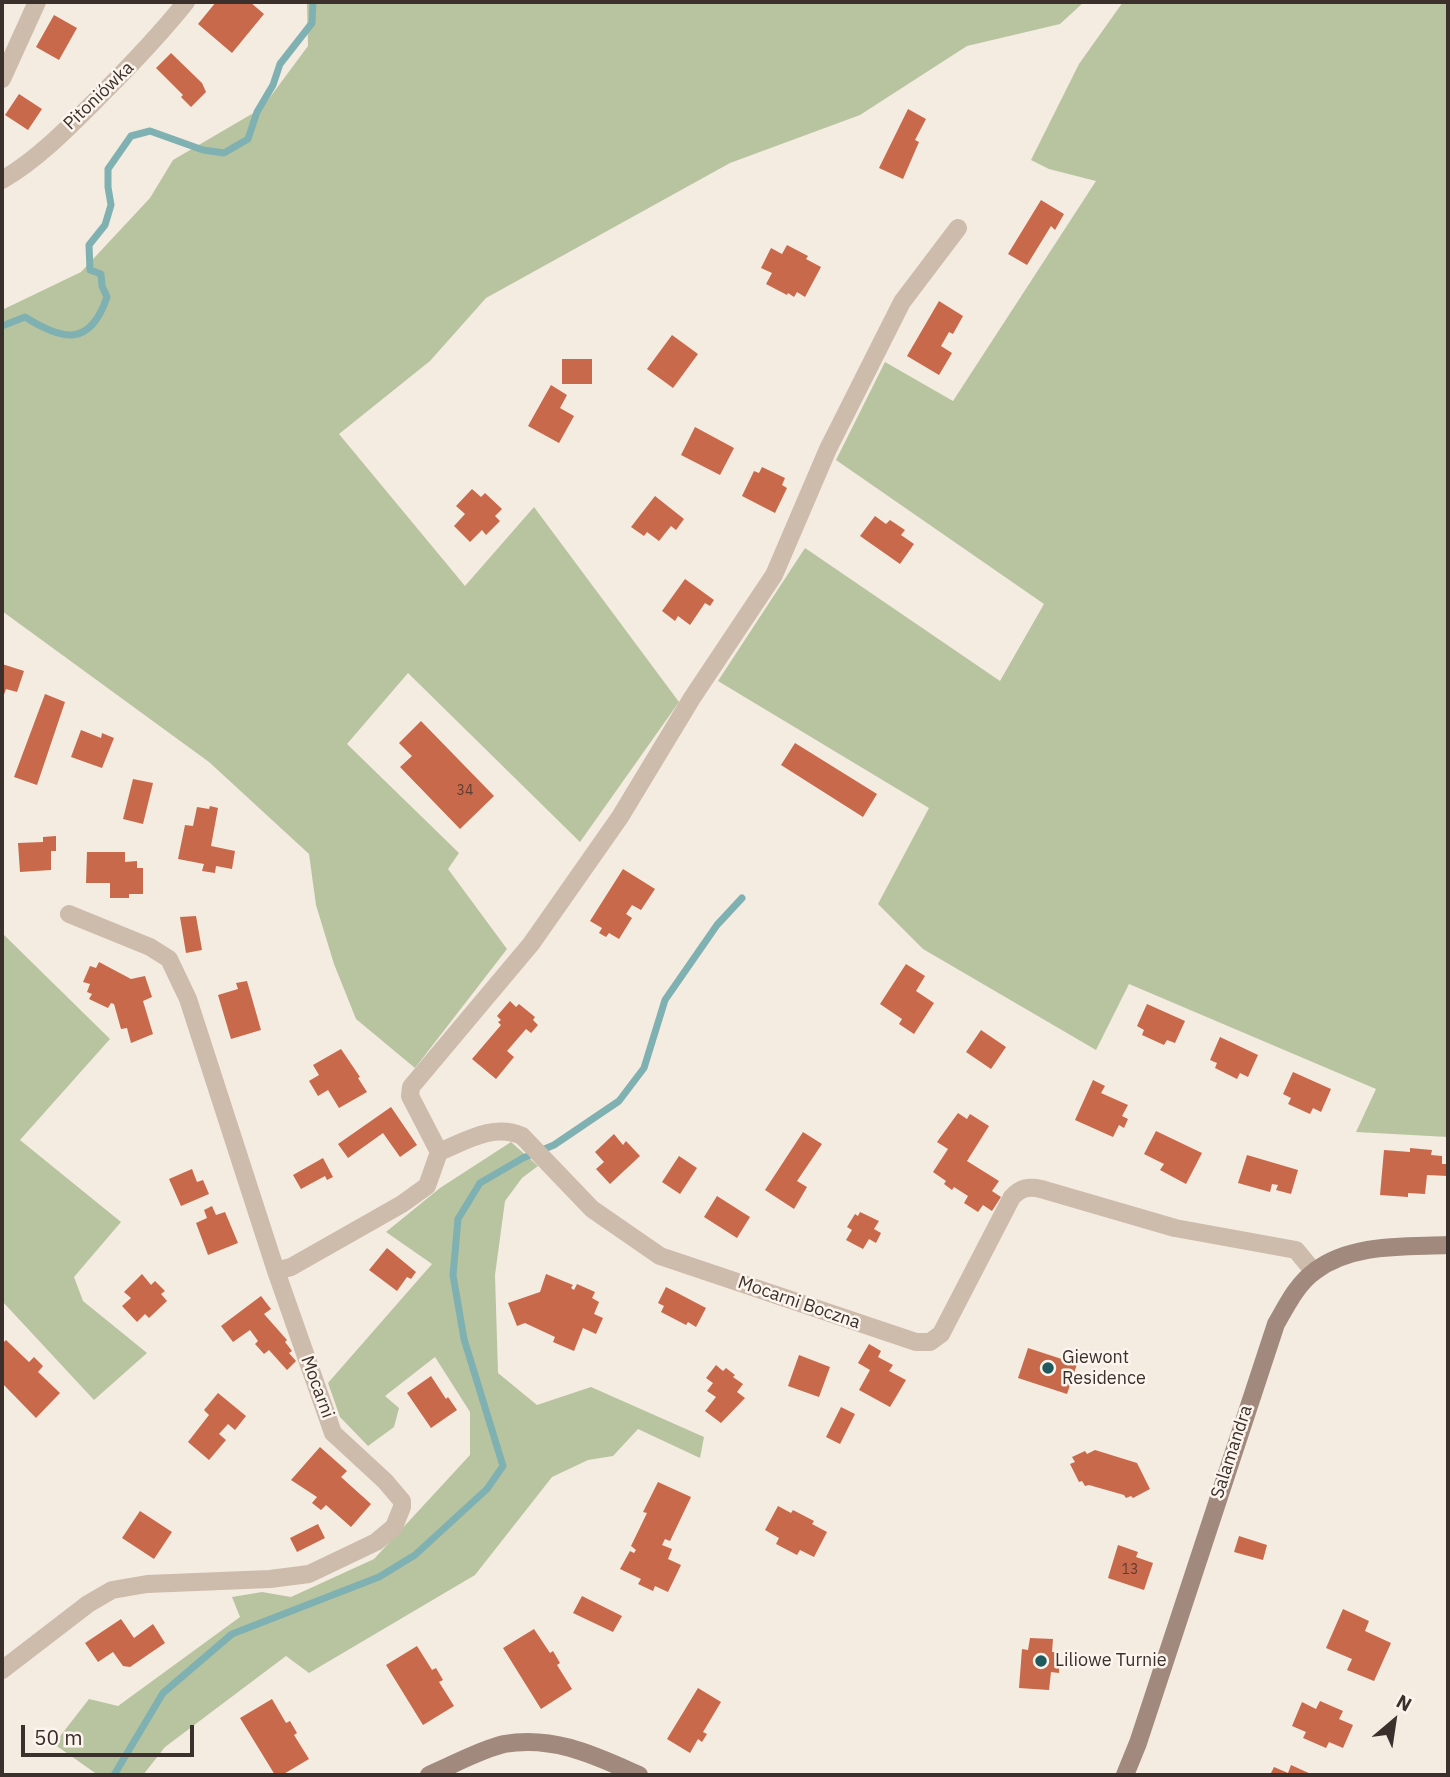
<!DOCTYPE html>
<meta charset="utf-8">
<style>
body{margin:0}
#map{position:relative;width:1450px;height:1777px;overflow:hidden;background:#f4ebe1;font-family:"IBM Plex Sans",sans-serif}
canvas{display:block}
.frame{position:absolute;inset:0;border:4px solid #3b302b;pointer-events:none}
.north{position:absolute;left:1359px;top:1686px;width:70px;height:70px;-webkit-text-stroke:5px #fbf5ee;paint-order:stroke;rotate:29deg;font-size:19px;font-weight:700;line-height:28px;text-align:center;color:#3b302b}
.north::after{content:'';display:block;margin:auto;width:24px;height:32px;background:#3b302b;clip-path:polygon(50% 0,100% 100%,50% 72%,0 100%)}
.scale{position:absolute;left:21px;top:1725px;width:173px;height:32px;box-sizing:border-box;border:4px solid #3b302b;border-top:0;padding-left:9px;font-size:21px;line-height:24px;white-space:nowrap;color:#3b302b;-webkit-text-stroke:5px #fbf5ee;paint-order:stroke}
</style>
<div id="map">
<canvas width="1450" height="1777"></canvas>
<div class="frame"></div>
<div class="north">N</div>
<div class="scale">50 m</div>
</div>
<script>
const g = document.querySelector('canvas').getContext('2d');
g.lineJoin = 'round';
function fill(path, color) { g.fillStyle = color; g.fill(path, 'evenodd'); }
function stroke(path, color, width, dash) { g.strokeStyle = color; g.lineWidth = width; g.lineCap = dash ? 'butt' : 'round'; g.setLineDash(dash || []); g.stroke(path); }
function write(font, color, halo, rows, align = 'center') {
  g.font = font + ' "IBM Plex Sans",sans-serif'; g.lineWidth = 5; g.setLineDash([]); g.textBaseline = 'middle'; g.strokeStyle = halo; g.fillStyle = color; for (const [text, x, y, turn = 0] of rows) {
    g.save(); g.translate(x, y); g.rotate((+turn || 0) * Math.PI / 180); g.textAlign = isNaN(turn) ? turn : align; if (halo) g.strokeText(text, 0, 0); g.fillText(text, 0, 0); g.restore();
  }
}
fill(new Path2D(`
 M307,2H1084L1060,24L967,46L860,115L730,163L486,298L430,361L339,434L465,586L534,507L679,702L580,842L408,673L347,744L459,853L448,869L507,949L415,1068L356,1019L334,964L316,905L309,854L209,762L2,611V310L81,272L150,198L173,160L262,108L308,46Z
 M1123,2H1448V1137L1356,1132L1376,1089L1129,984L1096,1050L923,949L878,904L929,808L718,681L805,548L1000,681L1044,604L836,460L885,362L953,401L1096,181L1049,169L1031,160L1079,64Z
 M2,933L110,1039L20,1140L121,1222L74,1277L83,1301L147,1353L94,1400L2,1301Z
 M511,1142L538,1166L522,1178L505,1201L495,1275L498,1373L537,1405L591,1387L704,1437L700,1458L638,1429L613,1456L588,1460L552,1477L475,1575L309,1673L286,1656L165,1747L143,1775H98L54,1744L89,1699L118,1706L240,1617L232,1597L262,1592L291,1597L374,1559L470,1455V1412L435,1357L385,1396L399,1408L394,1427L368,1446L340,1417L328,1383L432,1264L386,1232L440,1188Z`), '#b8c4a0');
stroke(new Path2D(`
 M2,326L25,317C63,341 90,347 107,297L102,286L101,274L90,270L89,245L105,225L111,205L108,187V169L131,136L150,131L203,150L224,153L248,139L257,112L273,85L280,64L312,23L313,2
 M114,1775L163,1693L232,1634L379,1577L415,1555L487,1489L503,1466L464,1339L453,1275L458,1219L480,1183L523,1158L554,1145L619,1101L644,1068L665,1000L717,925L742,898`), '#7fb0b2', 7);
fill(new Path2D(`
 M216,2H250L264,14L232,53L198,24Z
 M54,15L77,28L59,60L36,47Z
 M171,53L202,83L206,92L191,107L181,97L183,95L156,68Z
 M19,94L42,109L28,130L5,115Z
 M908,109L926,119L915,140L919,142L903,179L879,168Z
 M1041,200L1064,214L1055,230L1051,226L1027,265L1008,254Z
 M787,245L808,256L806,259L821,267L805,297L797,292L794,297L788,293L787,295L766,284L772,273L761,268L771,248L782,254Z
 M939,301L963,316L953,334L949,332L941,346L952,353L939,375L907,356Z
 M672,335L698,354L673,388L647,369Z
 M562,359H592V384H562Z
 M551,385L567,395L560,408L574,416L559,443L528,426Z
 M695,427L734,448L720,475L681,455Z
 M762,467L785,478L782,485L787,488L775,513L742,496L754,471L759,473Z
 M472,489L481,497L485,493L502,509L495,516L500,521L486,535L482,530L470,542L454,526L465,514L456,506Z
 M655,496L684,519L676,530L671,526L659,541L647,532L644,536L631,527Z
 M875,516L886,524L890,520L905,530L901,535L914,544L900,564L860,536Z
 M685,579L714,600L710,606L705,603L690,625L678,616L675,621L662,611Z
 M2,664L24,671L17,692L6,689L2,700Z
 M45,694L65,702L37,785L14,777Z
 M421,721L494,796L460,829L400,767L412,756L399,743Z
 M81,730L101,738L102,733L114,738L102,768L71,757Z
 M795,743L877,794L863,817L781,765Z
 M133,779L153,783L143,824L123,819Z
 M210,806L218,808L211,846L235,851L232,869L216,866L215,873L202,871L204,864L178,859L185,825L193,826L197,807L209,809Z
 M56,836V851H51V870L20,872L18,843L43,842V837Z
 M87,852H125V862L137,861V868H143V894H129V898H110V883H86Z
 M623,869L655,889L641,910L632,905L626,914L632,918L619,939L609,933L606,937L599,933L602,928L590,921Z
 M196,916L202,950L186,953L180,917Z
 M99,962L131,979L145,976L152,997L143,1001L153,1034L131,1043L127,1028L121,1029L114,1004L111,1003L108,1008L89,999L92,994L87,992L90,984L83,982L90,966L96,968Z
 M906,964L925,976L916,991L934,1003L914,1034L899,1024L902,1019L880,1004Z
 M247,981L261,1030L231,1039L218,995L238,989L236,983Z
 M510,1001L516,1007L519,1004L535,1017L533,1020L538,1025L531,1033L526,1029L507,1051L514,1057L496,1079L472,1059L501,1025L498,1022L501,1020L497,1016Z
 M1147,1004L1185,1021L1175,1043L1167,1040L1164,1045L1142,1035L1144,1030L1137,1026Z
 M981,1030L1006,1047L991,1069L966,1052Z
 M1220,1037L1258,1055L1248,1077L1240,1073L1237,1079L1215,1068L1217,1063L1210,1060Z
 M341,1049L360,1077L358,1078L367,1092L339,1108L328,1090L318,1096L309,1081L319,1075L313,1065Z
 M1293,1072L1331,1089L1321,1112L1313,1108L1310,1114L1288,1104L1291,1098L1283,1094Z
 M1093,1080L1105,1086L1101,1093L1128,1105L1122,1116L1128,1119L1124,1128L1119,1125L1113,1137L1075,1120Z
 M391,1107L417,1145L400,1157L383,1133L348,1158L338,1144Z
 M958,1113L967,1119L970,1114L989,1126L967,1161L999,1181L992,1191L1001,1197L992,1211L983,1205L978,1212L964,1203L968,1196L954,1187L952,1190L944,1184L946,1181L933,1172L948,1149L937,1142Z
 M1156,1131L1202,1153L1186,1184L1160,1170L1164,1164L1144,1154Z
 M803,1132L822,1144L797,1181L807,1187L794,1209L765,1190Z
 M614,1134L623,1145L626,1141L640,1156L610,1184L596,1169L604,1162L595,1152Z
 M1410,1148L1432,1150L1431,1155L1442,1156V1164H1448V1176L1427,1175L1425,1194L1408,1193V1197L1380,1195L1384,1150L1410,1152Z
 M1247,1155L1298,1170L1291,1194L1276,1190L1278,1185L1272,1184L1270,1192L1238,1183Z
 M679,1156L697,1168L680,1194L662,1182Z
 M323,1158L333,1177L327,1180L325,1176L301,1189L293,1175Z
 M192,1169L197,1182L203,1180L209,1194L181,1206L169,1179Z
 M717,1196L750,1217L737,1238L704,1217Z
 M212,1206L216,1215L225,1212L238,1243L208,1255L196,1223L207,1218L204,1210Z
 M860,1212L879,1221L874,1229L881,1233L876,1243L869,1239L863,1249L846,1240L852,1230L847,1227L855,1214L858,1216Z
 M387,1248L416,1272L411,1279L407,1277L397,1291L369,1270Z
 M142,1274L151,1285L155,1281L165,1291L161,1294L167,1301L149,1318L145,1314L137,1322L122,1306L131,1298L124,1292Z
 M546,1274L573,1285L571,1288L574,1290L577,1284L595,1292L592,1298L599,1302L594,1314L603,1318L596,1334L583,1328L574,1351L553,1342L555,1337L525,1323L517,1326L508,1303L540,1292Z
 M666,1287L706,1308L696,1327L688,1322L686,1325L661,1312L664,1306L658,1303Z
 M261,1296L271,1309L264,1314L287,1340L285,1342L292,1351L289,1353L296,1361L287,1370L269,1350L264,1354L255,1344L258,1341L250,1330L233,1342L221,1326Z
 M6,1340L29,1362L34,1357L43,1366L38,1372L60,1393L36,1418L2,1383V1344Z
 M869,1344L881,1351L878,1357L893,1365L889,1371L906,1380L890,1407L859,1390L870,1370L858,1363Z
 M1028,1348L1077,1364L1067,1394L1018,1378Z
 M799,1355L830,1367L819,1397L788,1386Z
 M716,1365L723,1371L726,1368L735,1375L733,1377L743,1384L737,1392L745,1398L721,1423L705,1411L716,1397L707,1391L713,1383L706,1378Z
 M431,1376L446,1399L448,1397L457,1410L431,1428L407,1393Z
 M218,1393L246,1416L235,1430L228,1424L219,1434L226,1440L209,1460L188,1442L209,1415L204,1410Z
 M841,1407L855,1414L840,1444L826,1437Z
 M320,1447L347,1471L341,1477L371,1504L351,1527L326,1505L321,1510L312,1503L317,1497L291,1480Z
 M1095,1450L1137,1463L1150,1489L1133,1498L1131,1496L1126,1498L1124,1495L1089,1485L1085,1486L1082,1481L1079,1482L1070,1464L1075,1462L1072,1457L1085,1451L1087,1454Z
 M658,1482L691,1497L670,1541L665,1539L662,1545L672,1549L668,1559L681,1565L668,1592L655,1586L653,1591L638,1584L641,1579L620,1569L630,1551L634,1553L636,1550L631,1546L647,1513L643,1512Z
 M778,1506L791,1513L793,1510L814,1521L812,1524L827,1532L814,1557L800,1550L797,1555L776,1544L779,1538L765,1530Z
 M140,1511L172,1532L154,1559L122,1538Z
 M318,1524L325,1538L297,1552L290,1538Z
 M1239,1536L1267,1545L1263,1560L1234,1552Z
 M1118,1545L1138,1552L1136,1557L1153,1563L1144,1590L1108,1578Z
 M582,1596L622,1616L613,1632L573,1613Z
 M1343,1609L1369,1621L1365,1631L1391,1643L1374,1681L1347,1670L1352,1659L1326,1648Z
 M121,1619L134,1638L153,1624L165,1643L130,1667L123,1666L113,1652L98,1662L85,1643Z
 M534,1629L550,1653L553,1651L560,1663L557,1665L572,1689L541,1709L503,1648Z
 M1030,1638L1053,1639L1052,1652H1060L1059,1673L1051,1672L1049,1690L1019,1688L1022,1649L1028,1650Z
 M417,1646L432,1670L436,1668L443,1680L439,1682L454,1706L423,1725L386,1665Z
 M698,1688L721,1702L703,1732L707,1734L702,1742L698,1739L690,1753L667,1739Z
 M272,1699L286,1723L290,1721L297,1733L294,1735L309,1759L282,1775H275L240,1718Z
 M1320,1701L1343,1711L1339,1719L1353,1725L1343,1748L1329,1742L1326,1748L1303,1738L1306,1732L1292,1726L1302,1702L1316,1709Z
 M1291,1765L1313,1775H1270L1274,1767L1288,1773Z`), '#c8694b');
stroke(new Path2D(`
 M2,79L37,2
 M2,180C38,159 69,127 99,97C130,66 159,36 186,2
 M439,1152L410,1096L411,1087L531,944L620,817L692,698L774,575L828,449L902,302L958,228
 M276,1271L291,1267L402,1204L427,1186L439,1152C466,1141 494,1123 522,1136L592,1209L660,1256L916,1342H930L941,1334L1012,1197C1021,1188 1028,1186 1041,1189L1175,1228L1296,1250L1314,1272
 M2,1670L88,1604L112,1590L147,1584L270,1579L309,1574L376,1542L394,1527L402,1507V1501L385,1481L333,1433L276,1271L188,999L169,959L150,947L69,914`), '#cdbbac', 18);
stroke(new Path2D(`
 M429,1775C453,1765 479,1750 504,1744C554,1735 596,1756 639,1775
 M1125,1775L1138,1743L1276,1324C1287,1305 1297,1284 1315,1271C1352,1243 1404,1247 1448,1245`), '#a18a7d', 18);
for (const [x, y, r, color] of [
 [1048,1368,7,"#1f5a5e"],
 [1041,1661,7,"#1f5a5e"]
]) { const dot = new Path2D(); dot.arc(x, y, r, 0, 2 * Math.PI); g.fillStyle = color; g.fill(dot); stroke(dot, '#fbf5ee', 2.5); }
write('14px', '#5e3e33', null, [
 ["34",465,791],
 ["13",1130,1570]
]);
write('18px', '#3b302b', '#fbf5ee', [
 ["Pitoniówka",99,96,-44],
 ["Mocarni Boczna",799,1303,19],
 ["Mocarni",317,1387,70],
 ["Salamandra",1232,1452,-72]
]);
write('18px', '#3b302b', '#fbf5ee', [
 ["Giewont",1062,1358],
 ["Residence",1062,1379],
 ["Liliowe Turnie",1055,1661]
], 'left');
</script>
